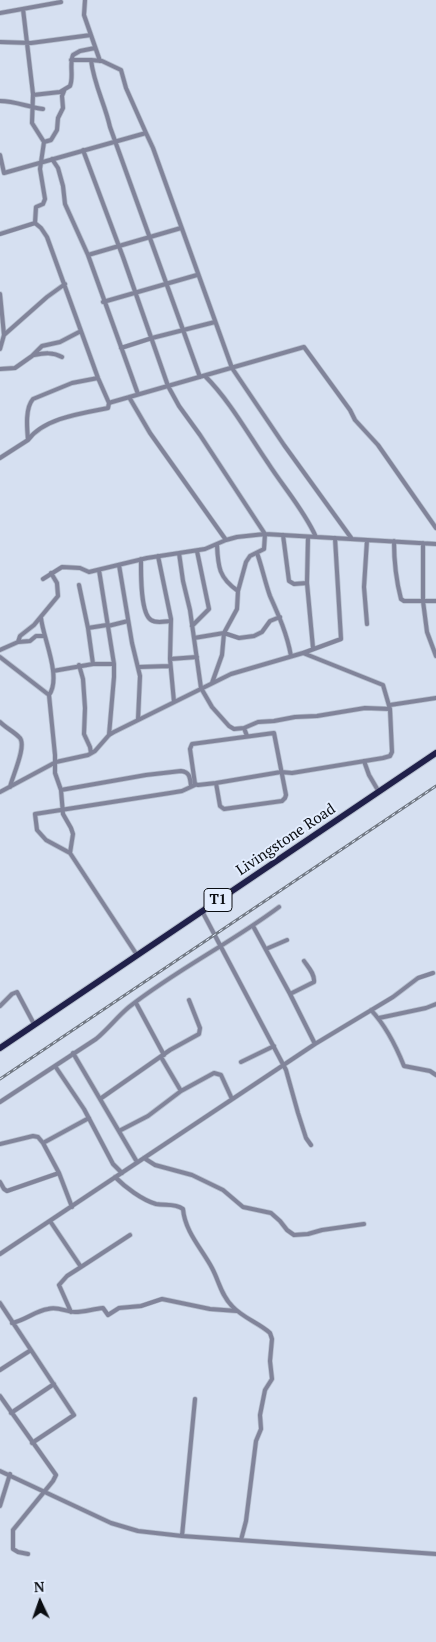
<!DOCTYPE html>
<style>
body{margin:0}
#map{position:relative;width:436px;height:1642px;overflow:hidden;background:#d6e0f1;font-family:"PT Serif",serif}
canvas{display:block}
.north{position:absolute;left:15px;top:1577px;width:50px;height:50px;-webkit-text-stroke:4px #e3edfe;paint-order:stroke;rotate:357deg;font-size:14px;font-weight:700;line-height:20px;text-align:center;color:#0a0d12}
.north::after{content:'';display:block;margin:auto;width:18px;height:22px;background:#0a0d12;clip-path:polygon(50% 0,100% 100%,50% 72%,0 100%)}
</style>
<div id="map">
<canvas width="436" height="1642"></canvas>
<div class="north">N</div>
</div>
<script>
const g = document.querySelector('canvas').getContext('2d');
g.lineJoin = 'round';
function stroke(path, color, width, dash) { g.strokeStyle = color; g.lineWidth = width; g.lineCap = dash ? 'butt' : 'round'; g.setLineDash(dash || []); g.stroke(path); }
function write(font, color, halo, rows, align = 'center') {
  g.font = font + ' "PT Serif",serif'; g.lineWidth = 4; g.setLineDash([]); g.textBaseline = 'middle'; g.strokeStyle = halo; g.fillStyle = color; for (const [text, x, y, turn = 0] of rows) {
    g.save(); g.translate(x, y); g.rotate((+turn || 0) * Math.PI / 180); g.textAlign = isNaN(turn) ? turn : align; if (halo) g.strokeText(text, 0, 0); g.fillText(text, 0, 0); g.restore();
  }
}
const minor = new Path2D(`
 M85,0L84,15L100,61
 M23,9L33,94L32,123L44,142
 M0,13L61,2
 M0,42L31,43L91,35
 M71,60H91C94,85 105,104 110,127L200,377
 M64,91L62,96L63,108L58,118L57,130L51,140L44,142L40,169L45,199L43,204L36,207L35,223L41,228L47,237L98,378L109,403
 M33,95L60,92L70,86C74,76 69,65 73,55L80,51L95,48
 M0,101C15,101 28,107 43,109
 M146,133L153,148L232,368L284,445L352,539
 M83,150L123,257L168,386L179,406L200,435L265,534L264,549L250,556L246,562L238,591L237,609L224,633L239,638L254,636L262,632L270,621L280,617
 M0,155L4,173L146,133L126,88L121,70L102,61L91,60
 M52,159L58,168L63,186L65,204L88,255L138,394
 M0,234L35,223
 M88,255L181,228
 M0,294L4,335L0,349
 M103,302L197,275
 M4,335L47,297L65,284
 M121,348L152,338L215,322
 M34,355C44,353 53,352 62,357
 M0,369L15,368L32,356L42,346L60,342L81,331
 M205,376C230,401 248,434 268,463C284,488 304,510 316,537
 M28,440C44,418 83,413 108,408L109,403L112,402L304,347L350,410L355,420L378,445L436,528
 M0,458L28,440C27,428 25,408 33,399L72,383L98,378
 M283,535L289,581L294,584L307,583
 M308,537L307,583L313,648
 M226,540L237,537L265,534L436,544
 M394,541C394,561 396,580 401,599L404,601H436
 M423,543V601L427,632L436,656
 M217,545C218,567 219,578 238,591
 M179,553L183,581L190,610L201,688L212,707L229,726L234,729L244,728L247,736
 M257,553C262,567 265,582 270,596C279,616 287,634 291,656
 M158,556L171,619L170,659L174,702
 M141,559C141,571 140,613 151,620C157,624 165,621 171,621
 M119,565L132,643L140,676L138,720
 M99,570L114,664
 M43,579L62,567L80,568L89,572L147,558L205,549L226,540L150,433L129,397
 M41,618C43,638 62,677 49,695
 M367,624L364,587L367,540
 M108,626L128,621
 M192,626L209,609L197,551
 M88,628L107,625
 M194,638L224,633L222,655L212,683
 M18,642L30,641L36,636H44
 M0,650L18,642L20,636L34,625L58,596L57,583L51,573
 M303,653L341,639L335,538
 M0,657L49,695L55,755V773L61,790L63,814L71,828L73,834L70,853
 M170,659L197,657
 M93,664H114V677L109,735
 M79,665L83,679L85,708L84,734L90,747L91,753
 M139,667L170,666
 M53,671L93,664L88,628L79,585
 M390,705L436,698
 M0,722C6,728 13,731 19,737C28,744 12,777 10,787
 M364,761L369,775L379,792
 M216,783L198,785L195,784L190,749L192,744L274,733L286,795L285,798L282,801L224,809L220,806L216,783L281,772L292,773L383,758L390,756L392,752L390,709L365,708L317,716L295,717L274,721L258,722L244,728
 M61,790L146,775L181,771C190,772 190,778 191,786
 M0,792L56,762L88,755L95,751L109,735L114,732L231,674L303,653L383,685L390,709
 M202,911L286,1070L298,1113L306,1138L311,1145
 M253,926L290,994L315,1044
 M266,949L287,940
 M137,955L70,853L46,840L37,830L35,814L170,793L182,791L195,785
 M290,994L314,982C315,974 308,967 304,961
 M136,1003L164,1055
 M0,1006L12,994L17,992L34,1024
 M371,1010C386,1026 396,1046 404,1066L430,1071L436,1075
 M379,1018L426,1008L436,1004
 M73,1053L137,1162
 M161,1057L181,1091
 M241,1062L274,1046
 M55,1066L84,1109L113,1164L122,1173
 M100,1099L170,1050L199,1034L200,1028L189,1000
 M0,1102L96,1039C108,1029 118,1016 129,1007C176,970 231,943 279,907
 M119,1131L148,1116L181,1091L214,1073L221,1075L232,1099
 M0,1144L33,1136L38,1137L43,1143
 M144,1158L155,1165L192,1175L223,1190L243,1207L271,1213L280,1221L287,1230L294,1235L308,1234L322,1230L364,1224
 M115,1177C125,1187 142,1200 156,1204C166,1206 174,1203 183,1209C185,1232 202,1249 212,1268C219,1281 221,1295 232,1306C243,1318 259,1323 270,1333L272,1339L270,1361L272,1379L265,1390L260,1415L261,1429L256,1441L246,1521L241,1540
 M0,1182L4,1189L7,1191L59,1173
 M72,1207L59,1173L43,1143L89,1118
 M50,1221L81,1267L130,1235
 M0,1254L315,1044L393,997L418,978L433,973
 M0,1303L74,1415L32,1443
 M71,1312L59,1285L67,1276L81,1267
 M12,1323C26,1320 35,1311 48,1309C58,1306 66,1312 75,1312C84,1312 93,1309 103,1308L108,1315L119,1308L141,1306L162,1299L210,1309L237,1311
 M0,1370L31,1350
 M0,1396L56,1475L53,1481L13,1530V1549L18,1552L28,1554
 M11,1413L54,1384
 M0,1471L111,1523L138,1531L182,1536L436,1554
 M0,1506L10,1474
 M182,1536L195,1399`);
const highway = new Path2D(`
 M0,1048L436,753`);
stroke(minor, '#b5becd', 5.5);
stroke(highway, '#b5becd', 8);
stroke(minor, '#81849a', 4);
stroke(highway, '#20204a', 6);
const rail = new Path2D(`
 M0,1079L436,786`);
stroke(rail, '#727984', 3);
stroke(rail, '#e3edfe', 1, [4]);
for (const [x, y, w] of [
 [218,900,28]
]) { const box = new Path2D(); box.roundRect(x - w / 2, y - 11.5, w, 23, 4); g.fillStyle = '#e3edfe'; g.fill(box); stroke(box, '#0a0d12', 1); }
write('bold 14px', '#0a0d12', null, [
 ["T1",218,900]
]);
write('15px', '#0a0d12', '#e3edfe', [
 ["Livingstone Road",286,840,-34]
]);
</script>
